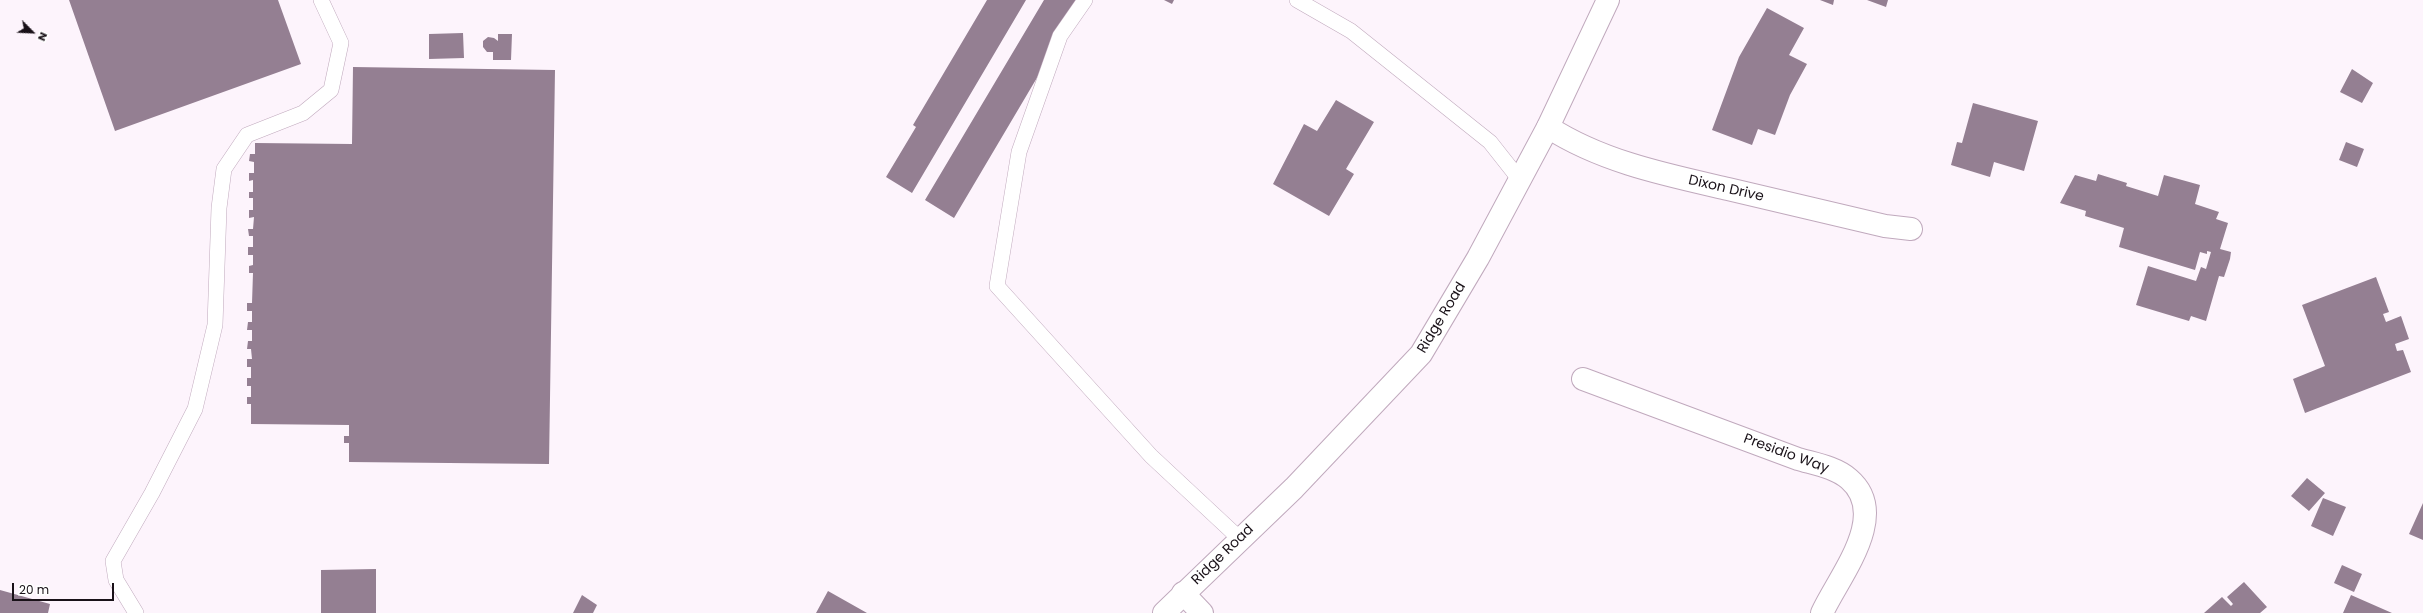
<!DOCTYPE html>
<style>
body{margin:0}
#map{position:relative;width:2423px;height:613px;overflow:hidden;background:#fdf4fc;font-family:Poppins,sans-serif}
canvas{display:block}
.north{position:absolute;left:12px;top:12px;width:40px;height:40px;-webkit-text-stroke:3px #fff;paint-order:stroke;rotate:114deg;font-size:11px;font-weight:700;line-height:16px;text-align:center;color:#191118}
.north::after{content:'';display:block;margin:auto;width:14px;height:18px;background:#191118;clip-path:polygon(50% 0,100% 100%,50% 72%,0 100%)}
.scale{position:absolute;left:12px;top:583px;width:102px;height:18px;box-sizing:border-box;border:2px solid #191118;border-top:0;padding-left:5px;font-size:12px;line-height:14px;white-space:nowrap;color:#191118;-webkit-text-stroke:3px #fff;paint-order:stroke}
</style>
<div id="map">
<canvas width="2423" height="613"></canvas>
<div class="north">N</div>
<div class="scale">20 m</div>
</div>
<script>
const g = document.querySelector('canvas').getContext('2d');
g.lineJoin = 'round';
function fill(path, color) { g.fillStyle = color; g.fill(path, 'evenodd'); }
function stroke(path, color, width, dash) { g.strokeStyle = color; g.lineWidth = width; g.lineCap = dash ? 'butt' : 'round'; g.setLineDash(dash || []); g.stroke(path); }
function write(font, color, halo, rows, align = 'center') {
  g.font = font + ' Poppins,sans-serif'; g.lineWidth = 4; g.setLineDash([]); g.textBaseline = 'middle'; g.strokeStyle = halo; g.fillStyle = color; for (const [text, x, y, turn = 0] of rows) {
    g.save(); g.translate(x, y); g.rotate((+turn || 0) * Math.PI / 180); g.textAlign = isNaN(turn) ? turn : align; if (halo) g.strokeText(text, 0, 0); g.fillText(text, 0, 0); g.restore();
  }
}
fill(new Path2D(`
 M69,0H278L301,64L115,131Z
 M987,0H1026L912,193L886,177L916,127L913,125Z
 M1044,0H1083L954,218L925,200Z
 M1164,0H1174L1172,4Z
 M1820,0H1834L1833,5Z
 M1867,0H1888L1886,7Z
 M1767,8L1804,28L1789,55L1807,64L1790,95L1775,135L1758,129L1752,145L1712,130L1739,57Z
 M463,33L464,58L429,59V34Z
 M498,34H512L511,60H493V52H487L483,47V41L488,37L494,38L498,41Z
 M353,67L555,70L549,464L349,462V443H344V436H349V425L251,424V404H247V397H251V386H247V378H251V367H247V359H252L251,349H247L248,341H252V330H247L248,322H252V311H247V303H252L253,273H249V266L253,265V255H248V247H253V236H249L248,229H253L254,217L249,218V210H253V198H249V192H253V180L249,181V173H254V162L249,161L250,154H255V143L352,144Z
 M2352,69L2373,83L2362,103L2340,92Z
 M1336,100L1374,122L1346,169L1354,174L1329,216L1273,184L1304,124L1317,131Z
 M1973,103L2038,121L2024,171L1994,162L1990,177L1951,165L1957,142L1962,143Z
 M2346,142L2364,149L2357,167L2339,160Z
 M2098,174L2127,183L2126,186L2158,196L2164,175L2200,185L2195,204L2219,212L2216,219L2228,223L2220,249L2231,252L2230,259L2224,277L2219,276L2206,321L2191,316L2189,321L2136,305L2148,266L2196,281L2201,267L2206,269L2211,252L2207,251V254L2200,252L2195,270L2119,247L2124,228L2085,216L2086,211L2060,203L2075,175L2096,181Z
 M2376,277L2389,312L2383,314L2386,322L2401,316L2409,339L2395,344L2397,351L2403,350L2411,372L2305,413L2293,379L2325,366L2302,305Z
 M2307,478L2325,493L2309,511L2291,496Z
 M2323,498L2346,507L2333,536L2311,526Z
 M2423,503V540L2409,534Z
 M2342,565L2362,574L2354,592L2334,583Z
 M376,569V613H321V570Z
 M2244,582L2267,607L2260,613H2204L2222,597L2231,606L2233,604L2227,597Z
 M0,590L50,604L48,613H0Z
 M828,591L867,613H816Z
 M582,595L597,605L593,613H573Z
 M2351,595L2392,613H2343Z`), '#947f92');
const lane = new Path2D(`
 M1085,0L1060,36L1019,152L997,286L1151,456L1240,539
 M1297,0L1351,31L1490,142L1520,180
 M136,613L116,580L113,561L152,493L195,409L215,325L219,208L224,169L247,135L303,113L331,90L341,43L321,0`);
const street = new Path2D(`
 M1548,127C1602,162 1667,175 1728,189C1781,202 1833,214 1885,226L1911,229
 M1583,379L1798,459C1815,464 1835,467 1849,479C1891,515 1839,576 1822,613
 M1183,593L1202,613`);
const secondary = new Path2D(`
 M1164,613L1294,488L1421,354L1478,258L1548,127L1608,0`);
stroke(lane, '#c0a9bd', 16);
stroke(street, '#c0a9bd', 24);
stroke(secondary, '#c0a9bd', 24);
stroke(lane, '#fff', 15);
stroke(street, '#fff', 22);
stroke(secondary, '#fff', 22);
write('14px', '#191118', '#fff', [
 ["Dixon Drive",1726,189,13],
 ["Ridge Road",1442,318,-59],
 ["Presidio Way",1786,454,20],
 ["Ridge Road",1223,555,-44]
]);
</script>
